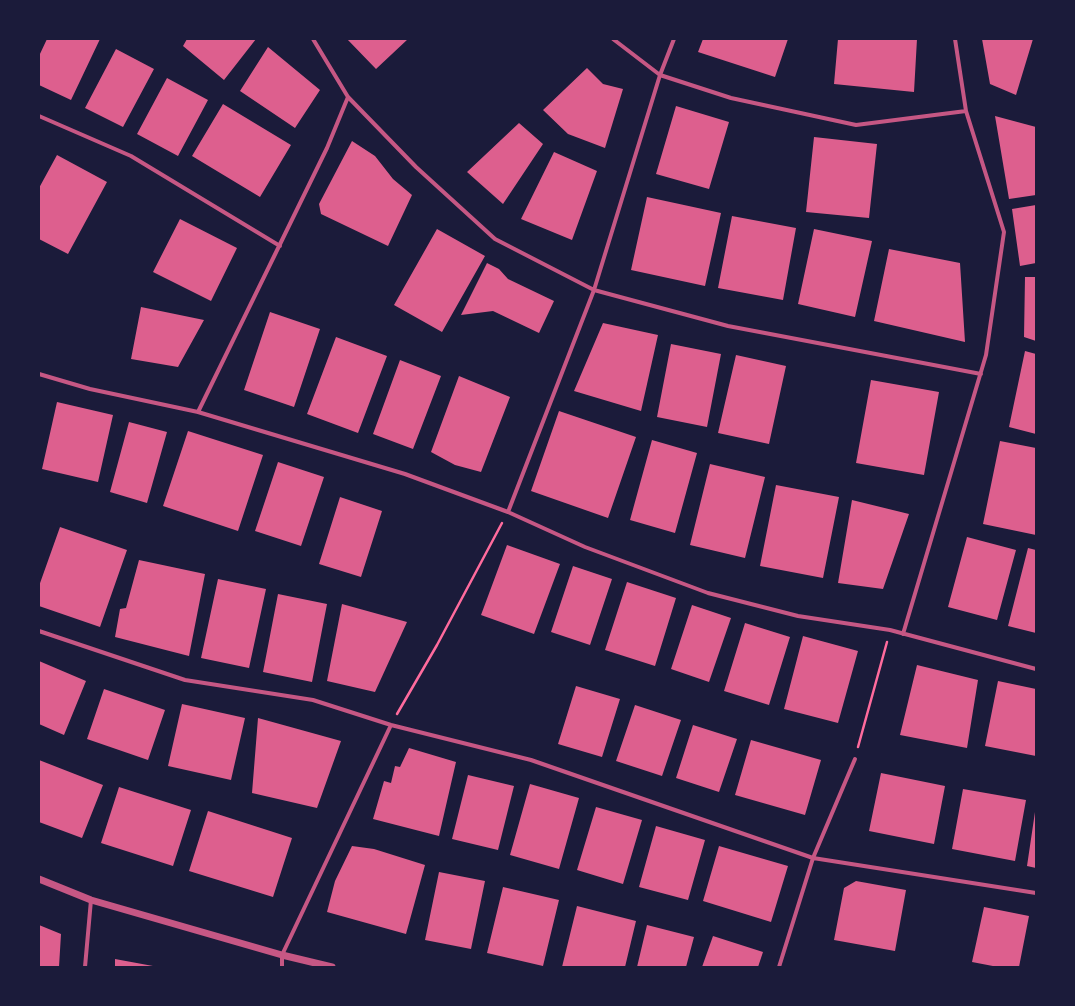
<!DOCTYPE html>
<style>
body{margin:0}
#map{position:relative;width:1075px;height:1006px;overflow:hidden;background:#1b1b3a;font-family:"Asap Condensed",sans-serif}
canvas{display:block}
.frame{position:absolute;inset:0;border:40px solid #1b1b3a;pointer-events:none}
</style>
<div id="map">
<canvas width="1075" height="1006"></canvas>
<div class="frame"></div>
</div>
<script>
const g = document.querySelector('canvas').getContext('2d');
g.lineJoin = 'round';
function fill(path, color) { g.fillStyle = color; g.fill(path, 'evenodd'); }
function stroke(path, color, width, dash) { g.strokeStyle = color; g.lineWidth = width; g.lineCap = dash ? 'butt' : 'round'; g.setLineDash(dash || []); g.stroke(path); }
fill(new Path2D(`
 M47,39H100L71,100L39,85V56Z
 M187,39H256L224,80L183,46Z
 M347,39H408L376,69Z
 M703,39H788L775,77L698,52Z
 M838,39H917L914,92L834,84Z
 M982,39H1033L1016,95L990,84Z
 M268,47L320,90L295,128L240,91Z
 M116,49L154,69L123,127L85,108Z
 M587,68L603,84L623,89L605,148L568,134L543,110Z
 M167,78L208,100L178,156L137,134Z
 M223,104L291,145L260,197L192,156Z
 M676,106L729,122L709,189L656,174Z
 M995,116L1036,127V195L1009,199Z
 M519,123L543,144L503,204L467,172Z
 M814,137L877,144L869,218L806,212Z
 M352,141L375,156L393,179L412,195L388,246L321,214L319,204Z
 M554,152L597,171L572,240L521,219Z
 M57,155L107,182L68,254L39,239V188Z
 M647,197L721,213L705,286L631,270Z
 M1036,205V263L1020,266L1012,209Z
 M732,216L796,228L783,300L718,288Z
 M180,219L237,248L211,301L153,272Z
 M437,229L485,256L442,332L394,305Z
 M814,229L872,241L855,317L798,304Z
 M889,249L960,263L965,342L874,321Z
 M487,263L499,269L508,279L554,301L539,333L493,311L461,315Z
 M1025,277H1036V341L1024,337Z
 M141,307L204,320L178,367L131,359Z
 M270,312L320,329L294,407L244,390Z
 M603,323L658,335L641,411L574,391Z
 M336,337L387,356L358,433L307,414Z
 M671,344L721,354L707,427L657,417Z
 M1025,351L1036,354V434L1009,427Z
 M736,355L786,366L769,444L718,433Z
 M400,360L441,376L413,449L373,434Z
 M459,376L510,397L481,472L455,465L431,452Z
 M871,380L939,392L924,475L856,463Z
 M57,402L113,415L98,482L42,469Z
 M559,411L636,437L608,518L531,491Z
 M129,422L167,432L147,503L110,492Z
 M188,431L263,455L238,531L163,506Z
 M652,440L697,453L675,533L630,520Z
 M1000,441L1036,448V535L983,524Z
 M278,462L324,477L301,546L255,531Z
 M710,464L765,477L745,558L690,545Z
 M776,485L839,497L823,578L760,566Z
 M340,497L382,511L361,577L319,564Z
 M852,500L909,514L883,589L838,583Z
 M60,527L127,550L100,627L39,606V586Z
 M967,537L1016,550L997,620L948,607Z
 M507,545L560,564L534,634L481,615Z
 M1028,548L1036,550V633L1008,626Z
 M139,560L205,574L189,656L115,637L120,609L126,608Z
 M573,566L612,579L590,645L551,632Z
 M218,579L266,589L249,668L201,658Z
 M627,582L676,598L655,666L605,650Z
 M278,594L327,604L312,682L263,672Z
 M342,604L407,622L375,692L327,681Z
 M692,605L731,618L709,682L671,669Z
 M745,623L790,637L769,705L724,691Z
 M803,636L858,651L838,723L784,709Z
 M39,661L86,681L64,735L39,724Z
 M917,665L978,680L967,748L900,735Z
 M998,681L1036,689V756L985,746Z
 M576,686L620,699L602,757L558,744Z
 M104,689L165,710L148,760L87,739Z
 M182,704L245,718L231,780L168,766Z
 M635,705L681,720L662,776L616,761Z
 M258,718L341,741L317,808L252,793Z
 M693,725L737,739L719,792L676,778Z
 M751,740L821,760L805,815L735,795Z
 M409,748L456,762L439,836L373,819L384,781L391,783L395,766L400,767Z
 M39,760L103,785L82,838L39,822Z
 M881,773L945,786L934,844L869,831Z
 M468,775L514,786L498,850L452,839Z
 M530,784L579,798L559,869L510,855Z
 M119,787L191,810L173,866L101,843Z
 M963,789L1026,800L1015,861L952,849Z
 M596,807L642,820L623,884L577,870Z
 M208,811L292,838L273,897L189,871Z
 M1035,812H1036V868L1027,866Z
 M656,826L705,840L688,900L639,887Z
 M352,846L374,849L425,865L406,934L327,912L335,881Z
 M719,846L788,866L771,922L703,901Z
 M439,872L485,881L471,949L425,940Z
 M856,881L906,890L895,951L834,940L844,888Z
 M503,887L559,900L543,966L487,953Z
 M577,906L636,921L625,967H562Z
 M984,907L1029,916L1019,967H998L972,962Z
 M39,925L61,934L59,967H39Z
 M647,925L694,937L686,967H637Z
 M713,936L763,952L758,967H702Z
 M115,959L153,966V967H115Z`), '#dd5f8e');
stroke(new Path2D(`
 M397,714L437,645L502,523
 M858,747L887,642`), '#ff6b9d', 2.5);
stroke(new Path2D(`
 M313,39L348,97L416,167L495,239L594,290L728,326L981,374
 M613,39L660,75L731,98L856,125L966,111
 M39,116L131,156L280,246
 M39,374L90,389L198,412L405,474L508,512L585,547L708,593L798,616L890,630L1036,669
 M198,412L327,148L348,97
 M508,512L594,290L660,75L674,39
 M39,631L185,680L313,700L391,725L531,760L813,858L1036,893
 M903,634L986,355L1004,232L966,111L955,39
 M85,967L91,900
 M282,967V955L391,725
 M779,967L813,858L855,759`), '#c65784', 4);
stroke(new Path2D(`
 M39,879L91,900L282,955L332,967`), '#c65784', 7);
</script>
